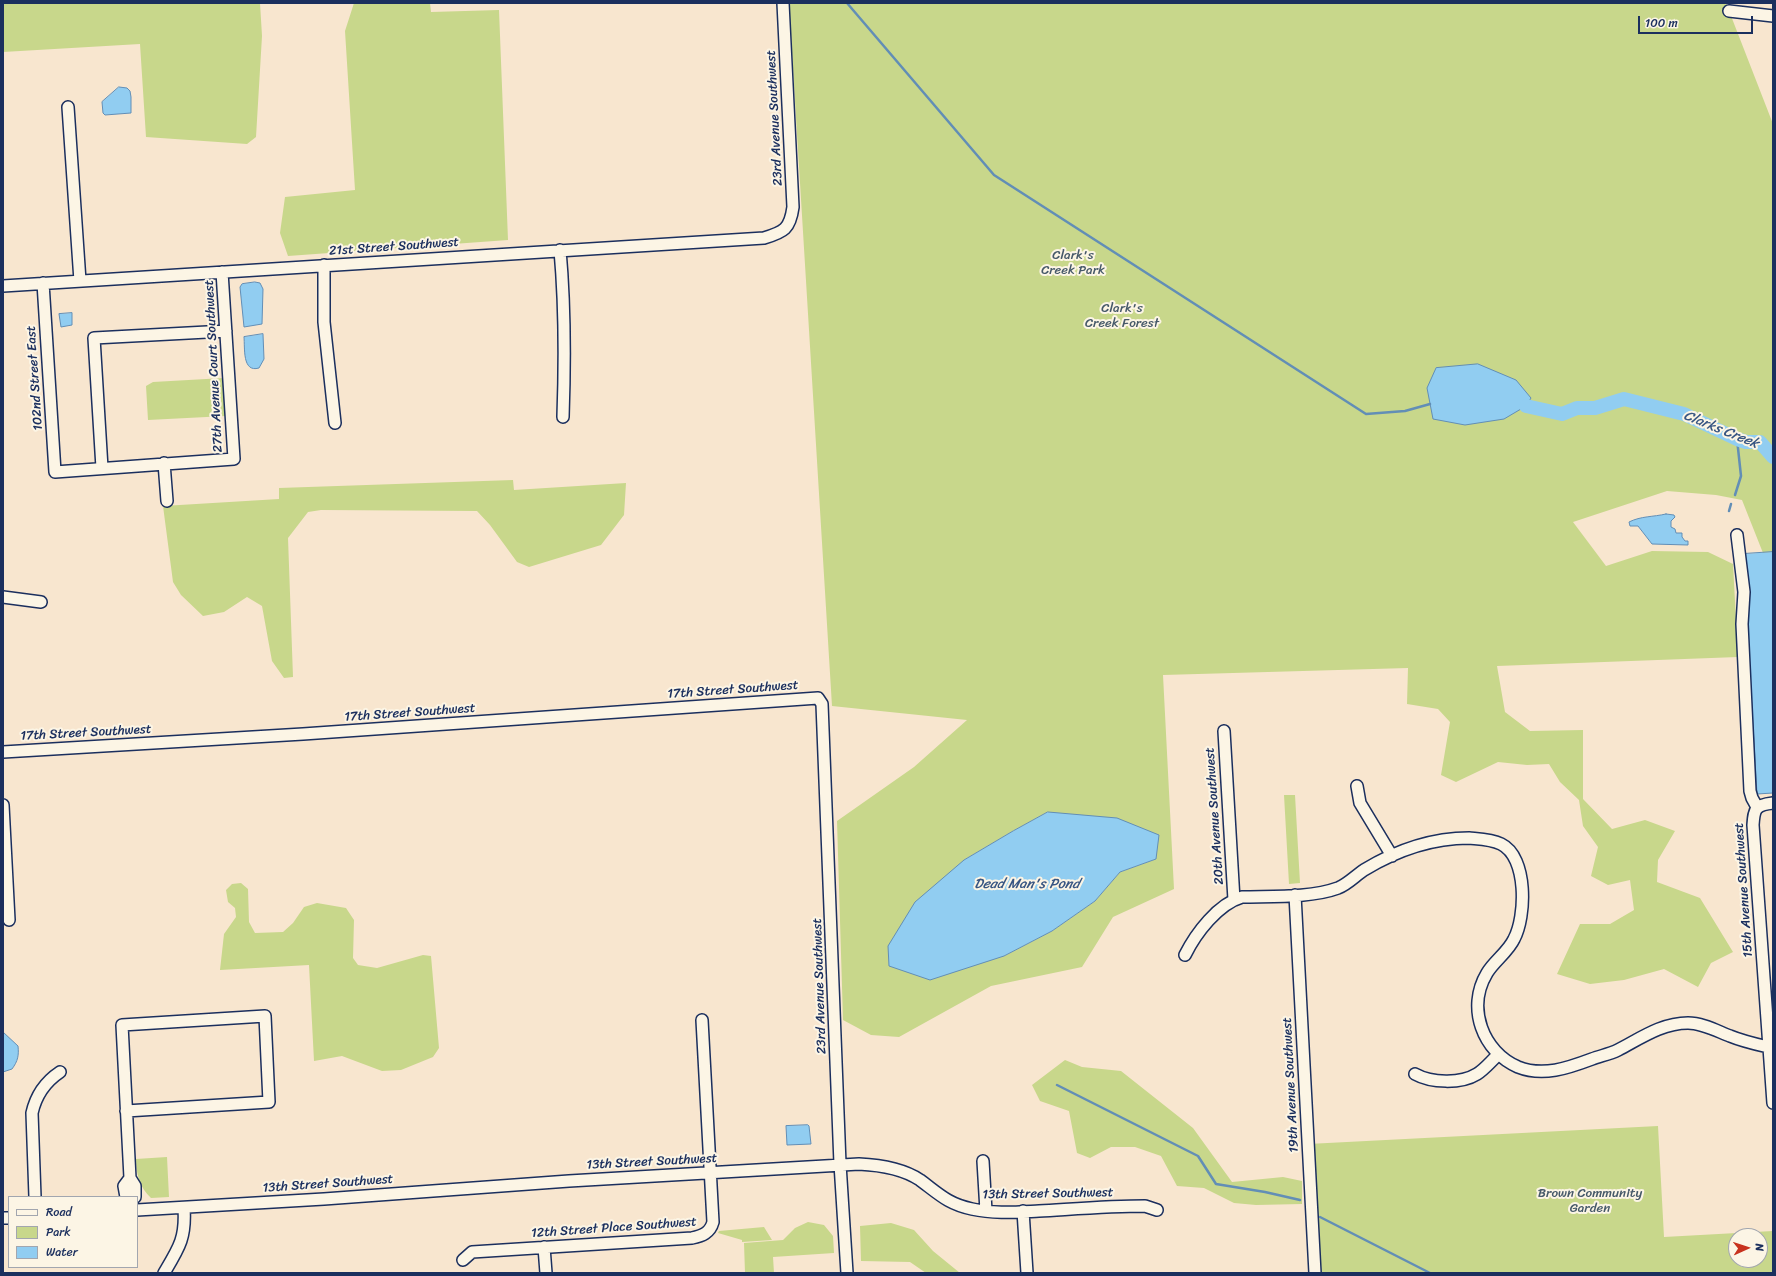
<!DOCTYPE html>
<style>
body{margin:0}
#map{position:relative;width:1776px;height:1276px;overflow:hidden;background:#f8e6cf;font-family:Sriracha,sans-serif}
canvas{display:block}
.frame{position:absolute;inset:0;border:4px solid #1b2f5e;pointer-events:none}
.legend{position:absolute;left:8px;top:1196px;width:130px;height:72px;box-sizing:border-box;background:#fcf5e5;border:1px solid #a2a6af;margin:0;padding:5px 7px;list-style:none;font-size:12px;color:#1b2f5e}
.legend li{display:flex;align-items:center;gap:8px;height:20px}
.legend b{width:20px;border:1px solid #a2a6af}
.north{position:absolute;left:1728px;top:1228px;width:40px;height:40px;box-sizing:border-box;background:#fcf5e5;border:1px solid #a2a6af;border-radius:50%;rotate:87deg;font-size:11px;font-weight:700;line-height:16px;text-align:center;color:#1b2f5e}
.north::after{content:'';display:block;margin:auto;width:14px;height:18px;background:#c8321e;clip-path:polygon(50% 0,100% 100%,50% 72%,0 100%)}
.scale{position:absolute;left:1638px;top:16px;width:115px;height:18px;box-sizing:border-box;border:2px solid #1b2f5e;border-top:0;padding-left:5px;font-size:12px;line-height:14px;white-space:nowrap;color:#1b2f5e;-webkit-text-stroke:3px #fcf5e5;paint-order:stroke}
</style>
<div id="map">
<canvas width="1776" height="1276"></canvas>
<div class="frame"></div>
<ul class="legend">
<li><b style="height:5px;background:#fcf5e5"></b>Road</li>
<li><b style="height:11px;background:#c8d78b"></b>Park</li>
<li><b style="height:11px;background:#91cdf1"></b>Water</li>
</ul>
<div class="north">N</div>
<div class="scale">100 m</div>
</div>
<script>
const g = document.querySelector('canvas').getContext('2d');
g.lineJoin = 'round';
function fill(path, color) { g.fillStyle = color; g.fill(path, 'evenodd'); }
function stroke(path, color, width, dash) { g.strokeStyle = color; g.lineWidth = width; g.lineCap = dash ? 'butt' : 'round'; g.setLineDash(dash || []); g.stroke(path); }
function write(font, color, halo, rows, align = 'center') {
  g.font = font + ' Sriracha,sans-serif'; g.lineWidth = 4; g.setLineDash([]); g.textBaseline = 'middle'; g.strokeStyle = halo; g.fillStyle = color; for (const [text, x, y, turn = 0] of rows) {
    g.save(); g.translate(x, y); g.rotate((+turn || 0) * Math.PI / 180); g.textAlign = isNaN(turn) ? turn : align; if (halo) g.strokeText(text, 0, 0); g.fillText(text, 0, 0); g.restore();
  }
}
fill(new Path2D(`
 M3,3H260L262,36L256,137L247,144L146,137L140,44L3,52Z
 M354,3H430L431,12L499,10L508,240L288,256L280,233L285,197L355,190L345,31Z
 M789,3H1726L1773,124V552L1763,553L1742,500L1716,495L1667,491L1573,522L1606,566L1652,551L1708,552L1733,564L1738,657L1497,666L1505,712L1530,731L1583,730V799L1612,829L1645,820L1675,831L1658,860L1657,882L1700,898L1733,952L1711,963L1698,987L1664,969L1624,980L1590,984L1557,974L1580,924H1610L1634,910L1630,880L1608,885L1591,876L1598,847L1583,826L1579,800L1560,782L1549,764L1527,765L1498,762L1456,782L1441,775L1450,722L1438,709L1407,704L1408,668L1163,675L1174,889L1113,917L1082,967L991,986L899,1037L871,1035L843,1020L837,821L914,767L967,720L832,706ZM1048,812L1156,859L1120,872L1095,901L1052,931L1004,956L964,860L1013,831Z
 M224,378L226,416L148,420L146,386L153,382Z
 M513,480L514,490L626,483L624,515L601,545L529,567L517,562L490,525L477,511L321,510L308,512L288,538L293,677L284,678L272,661L262,606L247,597L224,612L203,616L181,595L173,582L163,506L279,499V488Z
 M1284,795H1295L1300,883L1289,884Z
 M241,883L248,889L249,922L255,933L283,932L293,923L304,907L317,903L346,908L354,920L353,958L358,965L377,968L423,955L431,956L439,1048L433,1057L401,1070L382,1071L342,1056L314,1061L309,965L220,970L224,934L236,917L235,908L228,902L226,890L232,884Z
 M1065,1060L1082,1067L1121,1071L1193,1128L1232,1182L1283,1177L1302,1181V1204L1256,1205L1234,1203L1204,1188L1177,1186L1161,1156L1135,1147H1111L1090,1158L1077,1153L1069,1111L1040,1101L1032,1085Z
 M1658,1126L1664,1237L1773,1231V1273H1315L1308,1144ZM1736,1236H1760V1260H1736Z
 M167,1157L169,1197L151,1198C140,1188 136,1174 136,1159Z
 M808,1222L824,1225L833,1236L834,1253L773,1257L774,1273H745L744,1243L783,1240L795,1228Z
 M891,1223L914,1230L933,1251L960,1273H926L910,1262L861,1261L860,1226Z
 M764,1227L772,1240L742,1242V1240L718,1233L719,1231Z`), '#c8d78b');
const water = new Path2D(`
 M119,87L127,88L130,91L131,97V113L105,115L103,113L102,102Z
 M255,282L260,283L263,289L262,324L244,327L240,287L242,284Z
 M72,313V325L61,327L59,314Z
 M263,334L264,359L259,368C242,373 245,348 244,337Z
 M1478,364L1516,380L1531,398L1526,406L1504,419L1465,425L1433,419L1427,388L1436,368Z
 M1666,514L1674,515L1675,517L1671,521V527L1675,529L1676,533H1682V537L1685,541H1688V545L1652,544L1638,526H1630L1629,522C1641,516 1653,517 1666,514Z
 M1773,552V793L1757,794L1743,554Z
 M1048,812L1117,818L1159,835L1156,859L1120,872L1095,901L1052,931L1004,956L930,980L889,966L888,946L915,902L964,860L1013,831Z
 M3,1032L18,1046C19,1055 18,1061 12,1069L3,1072Z
 M808,1125L809,1126L811,1144L787,1145L786,1126Z`);
fill(water, '#91cdf1');
stroke(water, '#628eb6', 1);
stroke(new Path2D(`
 M847,3L994,175L1366,414L1405,411L1430,404
 M1735,495L1741,476L1737,439
 M1729,511L1731,504
 M1057,1085L1198,1156L1216,1184L1265,1192L1300,1200
 M1320,1217L1430,1273`), '#628eb6', 2.5);
stroke(new Path2D(`
 M1526,406L1562,414L1577,408H1595L1624,399L1684,414L1737,439L1746,442H1760L1773,457`), '#91cdf1', 14);
const minor = new Path2D(`
 M1729,11L1773,16
 M68,107L80,281
 M560,250C565,305 565,361 563,417
 M324,265V322L335,423
 M43,283L55,472L234,459L222,272
 M3,286L764,238C784,232 790,229 793,207L783,3
 M164,463L167,501
 M102,468L94,338L226,331
 M1737,535L1744,592L1742,624L1750,791L1752,798L1757,807
 M3,597L41,602
 M1224,731L1234,900
 M3,752L303,734L818,698L822,704L840,1164L847,1273
 M1357,786L1360,803L1392,856
 M1773,803C1755,805 1754,809 1753,825L1773,1103
 M3,805L9,920
 M1295,895L1315,1273
 M1185,955C1196,933 1218,904 1242,897C1271,896 1311,898 1338,888C1348,884 1355,876 1364,870C1397,850 1431,838 1469,838C1480,839 1491,839 1501,844C1528,857 1526,917 1514,939C1508,952 1494,961 1487,973C1466,1008 1483,1052 1518,1067C1543,1077 1568,1068 1592,1059C1600,1056 1610,1054 1618,1050C1641,1038 1662,1023 1688,1023C1702,1023 1717,1031 1730,1036C1742,1041 1755,1044 1768,1047
 M1415,1074C1431,1083 1461,1084 1477,1074C1485,1069 1491,1061 1498,1055
 M983,1161L986,1211
 M130,1178L135,1186V1197
 M35,1197L32,1113C36,1095 45,1082 60,1072
 M126,1197L124,1186L130,1178L122,1025L265,1016L269,1102L126,1111
 M137,1210L324,1199L569,1181L859,1164C880,1165 902,1168 920,1180C939,1194 948,1204 972,1209C994,1214 1017,1212 1039,1211C1074,1209 1110,1206 1145,1206L1157,1210
 M1023,1211L1027,1273
 M3,1218H9
 M544,1247L546,1273
 M463,1260L472,1252L692,1238C702,1236 710,1233 713,1222L702,1020
 M164,1273C179,1248 186,1238 184,1208`);
stroke(minor, '#1b2f5e', 14);
stroke(minor, '#fcf5e5', 11);
write('13px', '#1b2f5e', '#fcf5e5', [
 ["23rd Avenue Southwest",775,118,-93],
 ["21st Street Southwest",394,247,-4],
 ["27th Avenue Court Southwest",214,366,-93],
 ["102nd Street East",35,378,-94],
 ["17th Street Southwest",733,690,-4],
 ["17th Street Southwest",410,713,-4],
 ["17th Street Southwest",86,733,-3],
 ["20th Avenue Southwest",1215,816,-94],
 ["15th Avenue Southwest",1744,890,-94],
 ["23rd Avenue Southwest",820,986,-92],
 ["19th Avenue Southwest",1291,1085,-93],
 ["13th Street Southwest",652,1162,-3],
 ["13th Street Southwest",328,1184,-4],
 ["13th Street Southwest",1048,1194,-1],
 ["12th Street Place Southwest",614,1228,-4]
]);
write('13px', '#465969', '#fcf5e5', [
 ["Clark's",1073,256],
 ["Creek Park",1073,271],
 ["Clark's",1122,309],
 ["Creek Forest",1122,324],
 ["Brown Community",1590,1194],
 ["Garden",1590,1209]
]);
write('italic 14px', '#385683', '#fcf5e5', [
 ["Clarks Creek",1721,430,22],
 ["Dead Man's Pond",1027,884]
]);
</script>
